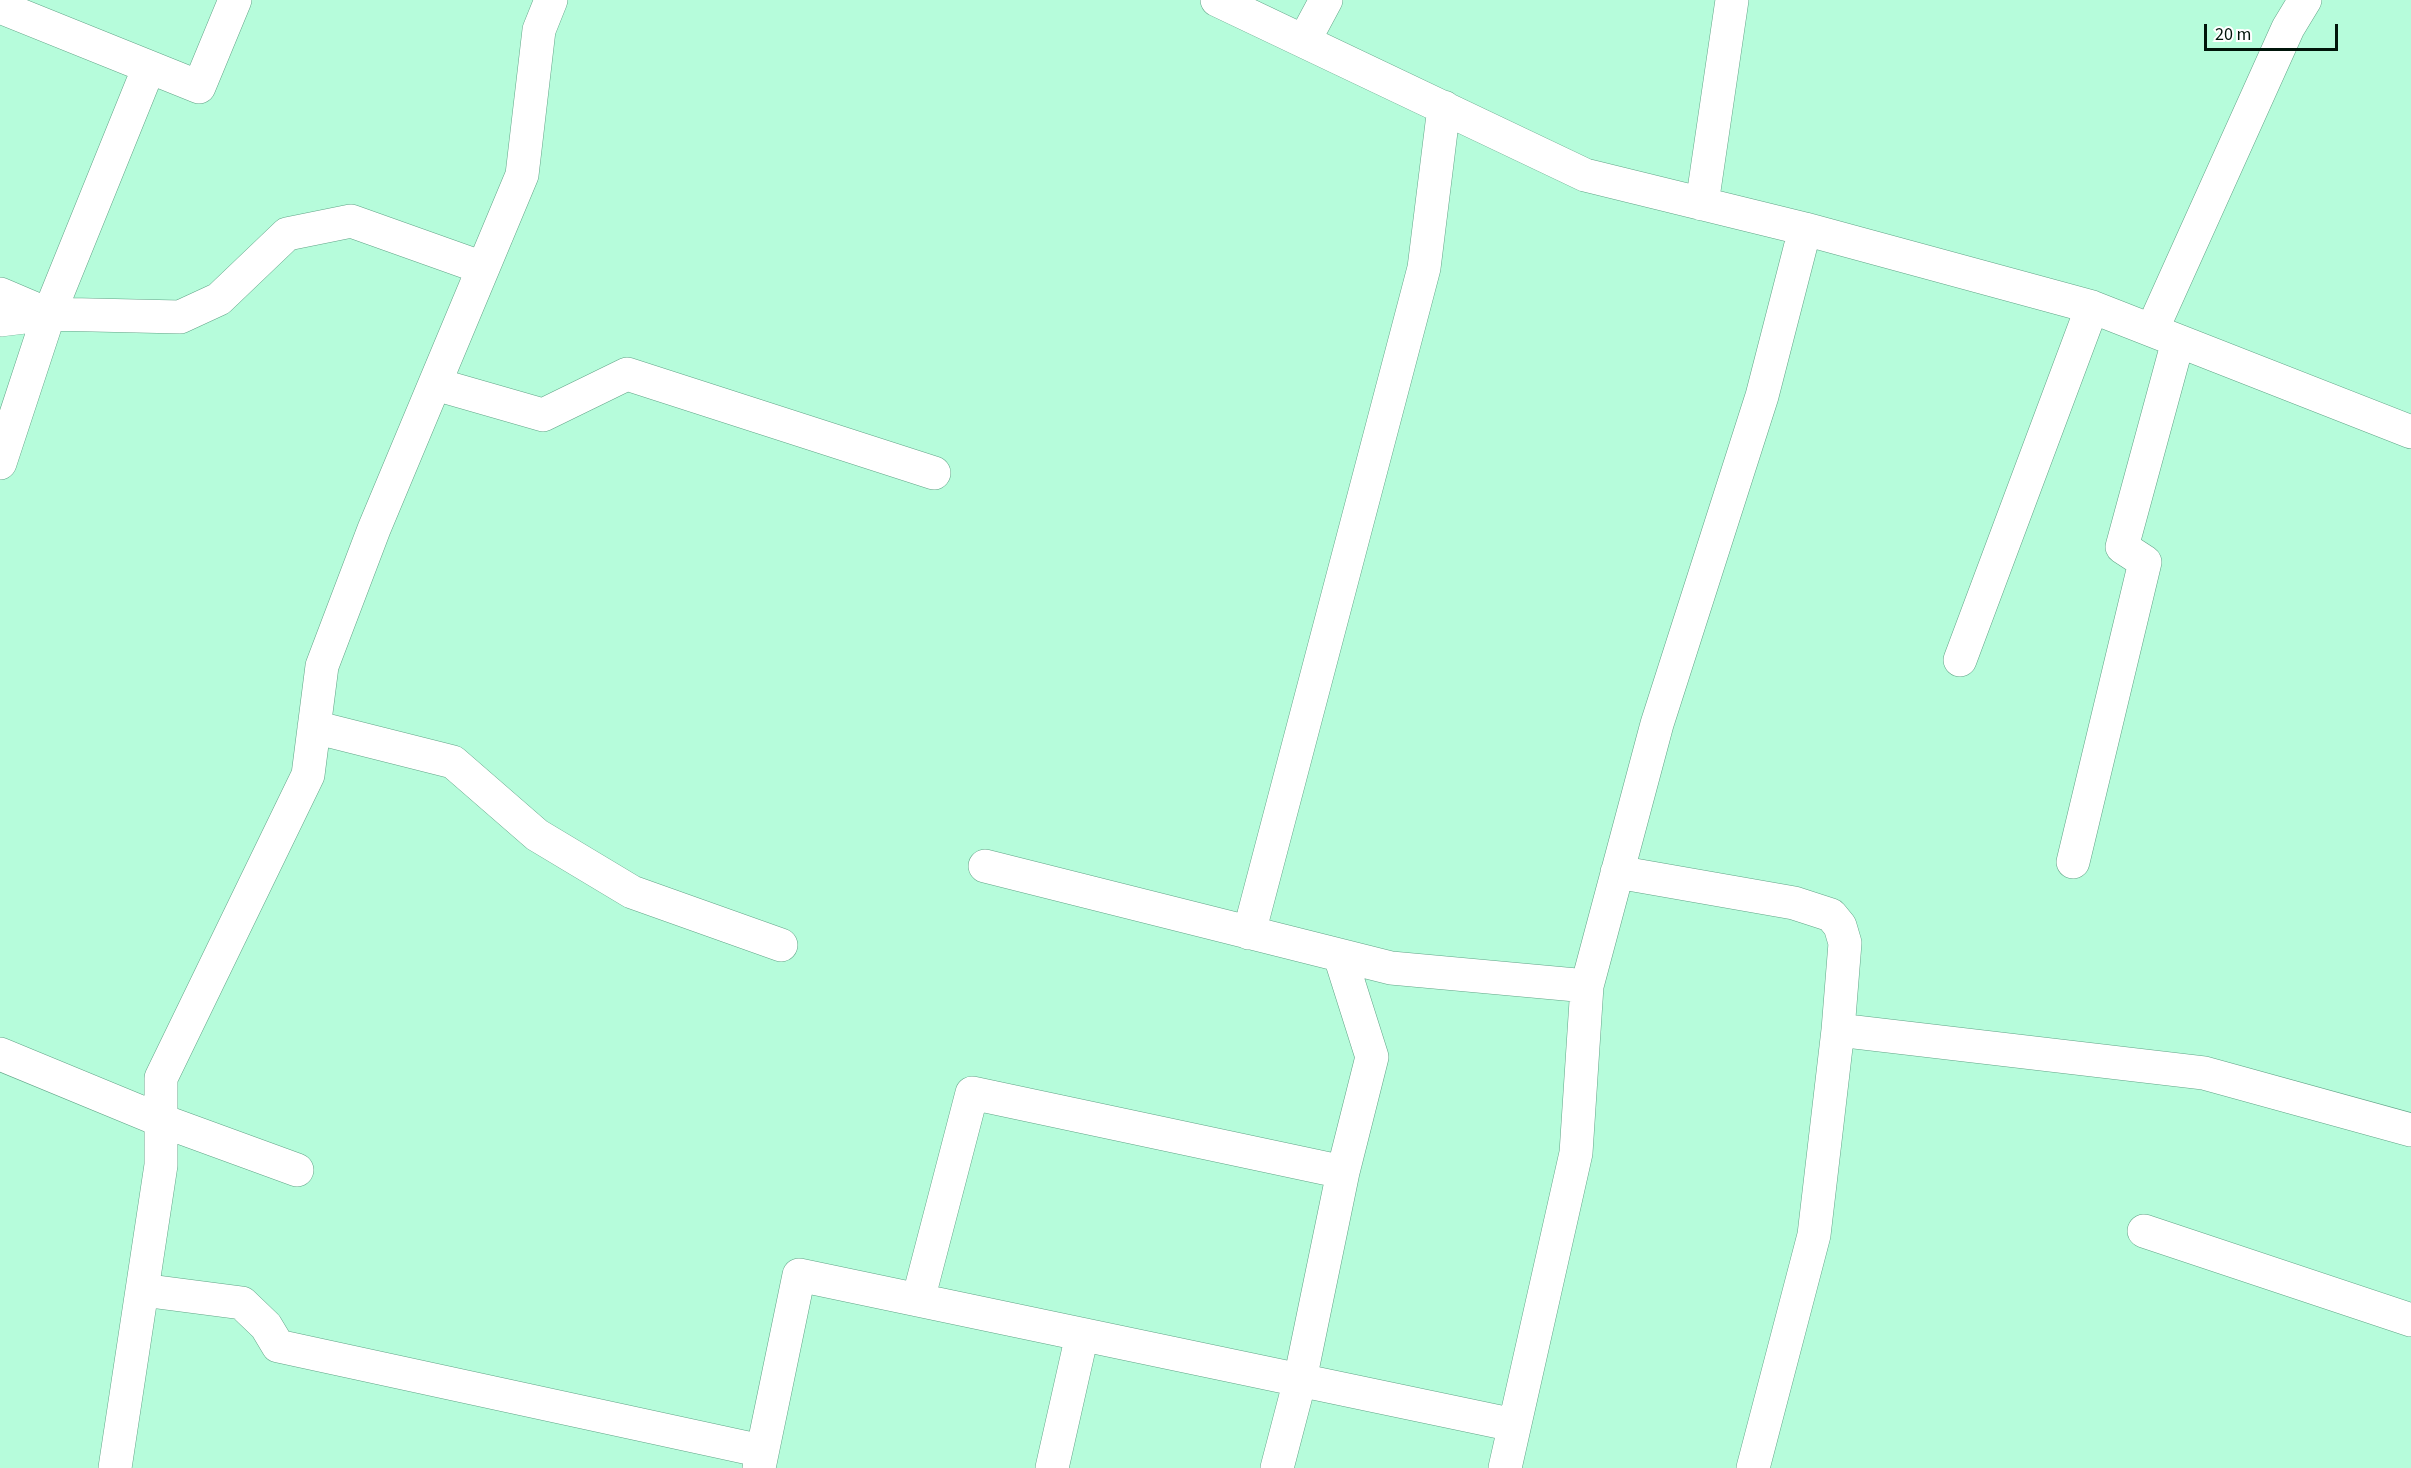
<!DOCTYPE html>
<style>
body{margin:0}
#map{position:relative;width:2411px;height:1468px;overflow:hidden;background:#b6fcdb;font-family:"Source Sans 3",sans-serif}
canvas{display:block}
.scale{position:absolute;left:2204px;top:24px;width:134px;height:27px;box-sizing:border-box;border:3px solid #00150a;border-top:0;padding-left:8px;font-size:18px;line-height:21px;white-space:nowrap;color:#00150a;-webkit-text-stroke:4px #fff;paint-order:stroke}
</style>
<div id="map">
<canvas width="2411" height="1468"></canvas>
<div class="scale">20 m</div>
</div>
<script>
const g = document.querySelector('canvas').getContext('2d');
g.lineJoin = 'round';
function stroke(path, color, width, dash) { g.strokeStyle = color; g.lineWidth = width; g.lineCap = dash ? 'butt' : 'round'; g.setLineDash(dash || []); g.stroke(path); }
const minor = new Path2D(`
 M1217,0L1585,175L1805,229L2092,307L2411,432
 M0,7L199,87L235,0
 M1304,41L1326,0
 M1702,204L1732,0
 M0,294L47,314
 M0,320L49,314L180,317L219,299L287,234L351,221L483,268
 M2152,330L2288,28L2305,0
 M435,384L543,415L627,374L934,473
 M0,463L49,314L149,67
 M1960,660L2092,307
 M314,727L453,762L537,835L632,892L781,945
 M2073,862L2145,562L2122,547L2178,341
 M985,866L1391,968L1587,986
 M1617,872L1794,903L1831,915L1840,926L1845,943L1838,1030L1814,1235L1753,1468
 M1249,933L1424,268L1444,107
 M1340,956L1372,1057L1343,1172
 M1838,1030L2204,1073L2411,1130
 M0,1054L160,1120L297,1170
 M2144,1231L2411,1320
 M142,1290L242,1303L266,1326L278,1346L762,1451
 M918,1300L972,1093L1343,1172L1300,1380L1277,1468
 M115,1468L161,1165V1078L308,775L322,666L374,529L522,175L539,30L551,0
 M759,1468L799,1275L1514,1425
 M1052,1468L1082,1335
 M1505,1468L1576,1153L1587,986L1657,724L1762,396L1805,229`);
stroke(minor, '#61a487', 34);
stroke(minor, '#fff', 33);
</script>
